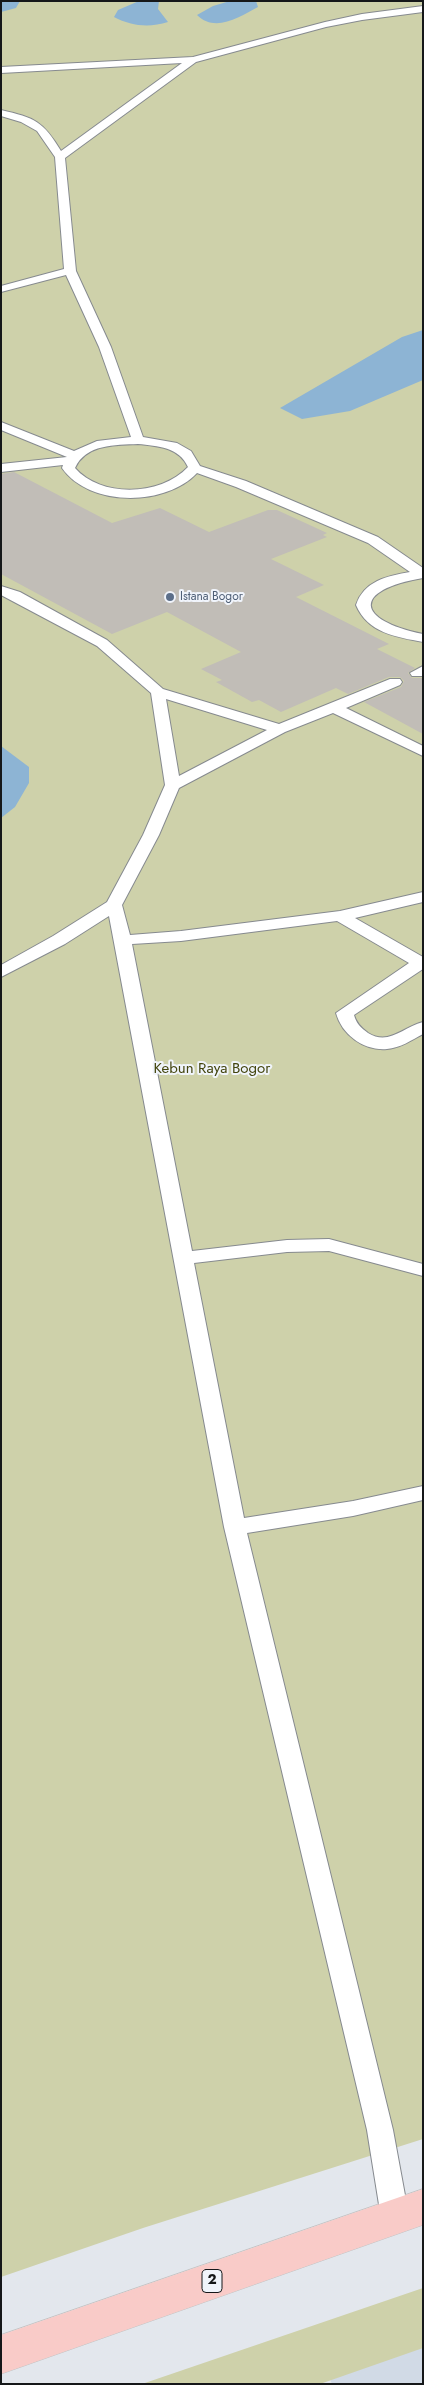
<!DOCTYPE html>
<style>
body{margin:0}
#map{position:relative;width:424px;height:2385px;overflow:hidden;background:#e3e7ed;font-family:Jost,sans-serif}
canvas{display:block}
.frame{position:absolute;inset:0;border:2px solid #151719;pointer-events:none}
</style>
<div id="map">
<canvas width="424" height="2385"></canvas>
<div class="frame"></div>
</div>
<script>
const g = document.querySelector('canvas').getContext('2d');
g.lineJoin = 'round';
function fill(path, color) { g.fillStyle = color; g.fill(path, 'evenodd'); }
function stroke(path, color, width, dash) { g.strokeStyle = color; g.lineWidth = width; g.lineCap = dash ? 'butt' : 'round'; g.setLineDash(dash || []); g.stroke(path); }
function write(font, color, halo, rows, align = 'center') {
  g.font = font + ' Jost,sans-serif'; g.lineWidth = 4; g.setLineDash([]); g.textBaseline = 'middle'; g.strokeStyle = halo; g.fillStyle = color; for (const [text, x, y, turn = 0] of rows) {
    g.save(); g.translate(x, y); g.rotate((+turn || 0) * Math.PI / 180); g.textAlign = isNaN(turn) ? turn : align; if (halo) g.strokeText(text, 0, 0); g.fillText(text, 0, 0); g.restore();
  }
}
fill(new Path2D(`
 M423,2314V2384H332L317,2347Z`), '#d1dae6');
fill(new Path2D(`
 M1,1H423V2139L143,2228L1,2277Z
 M423,2288V2348L320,2384H142Z`), '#ced1aa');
fill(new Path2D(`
 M139,1H159L158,9L168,22C149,28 131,26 114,17L118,10Z
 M230,1H256L258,7C240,17 215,33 197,15L213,6Z
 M423,330V380L350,411L302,419L280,408L402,337Z
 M1,746L29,767V783L15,807L1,818Z`), '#8db4d4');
fill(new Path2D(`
 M1,1H20L16,8L1,12Z`), '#8db4d4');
fill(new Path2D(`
 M14,472L112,523L160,508L209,532L268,510H277L327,533L323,535L327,537L271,559L324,585L296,597L389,644L377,649L415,668L408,673L412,678H423V734L364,702L401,687L404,681L400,677H389L348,694L336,688L281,712L259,700L252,702L216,682L222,680L201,669L241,652L167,612L112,634L1,574V474Z`), '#c1bdb7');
const service = new Path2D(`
 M423,6V12L362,20L326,27L196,62L65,158L76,271L111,347L143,437L177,443L191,451L200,466L246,481L378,537L423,568V578C352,590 355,620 423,634V642C396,637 368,633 356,605C364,581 387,576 410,572L368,543L236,487L197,473C165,507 89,507 62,468L63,465L1,472V464L67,457L1,430V422L74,451L97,441L131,437L99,347L66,275L1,292V286L64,269L55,157L37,131L21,122L1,116V110C35,118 43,121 61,151L182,63L1,73V67L193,57L325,22L362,14ZM138,444C158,446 179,447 188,467C161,496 101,498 75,468C86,444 115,445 138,444Z
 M1,586L20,592L107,640L163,689L279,724L390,679H400L402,682L400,685L346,708L423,746V756L333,713L285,732L179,788L159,835L122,905L130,935L181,931L340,911L423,892V902L355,918L423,957V969L354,1015C356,1023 361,1028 368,1033C389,1046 403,1027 423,1022V1034C412,1040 400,1048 387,1049C364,1051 342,1035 336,1013L409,963L337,921L181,941L132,944L192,1251L287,1240L329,1239L423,1264V1276L329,1251L287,1252L194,1263L244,1518L353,1501L423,1486V1500L353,1516L247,1533L393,2130L409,2217L405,2226L395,2229L385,2226L381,2217L367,2130L224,1527L109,916L65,944L1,977V965L53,936L107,902L143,835L165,785L151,693L97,646L1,595ZM166,699L267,730L179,776Z
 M423,666V676H412L410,673Z`);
const primary = new Path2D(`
 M423,2189V2225L1,2374V2335Z`);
stroke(service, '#868a8f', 2);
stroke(primary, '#c2c3c3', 1);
fill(service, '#fff');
fill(primary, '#f9cbc8');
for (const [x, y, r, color] of [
 [170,597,5,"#5c6f8a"]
]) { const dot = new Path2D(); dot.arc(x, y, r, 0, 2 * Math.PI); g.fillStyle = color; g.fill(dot); stroke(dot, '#f0f4fb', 2); }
write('12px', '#4e5e75', '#f0f4fb', [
 ["Istana Bogor",180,597]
], 'left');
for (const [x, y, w] of [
 [212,2281,20]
]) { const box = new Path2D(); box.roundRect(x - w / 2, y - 11.5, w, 23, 4); g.fillStyle = '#f0f4fb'; g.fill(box); stroke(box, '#151719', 1); }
write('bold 14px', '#151719', null, [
 ["2",212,2281]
]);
write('15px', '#43450e', '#f0f4fb', [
 ["Kebun Raya Bogor",212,1069]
]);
</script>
